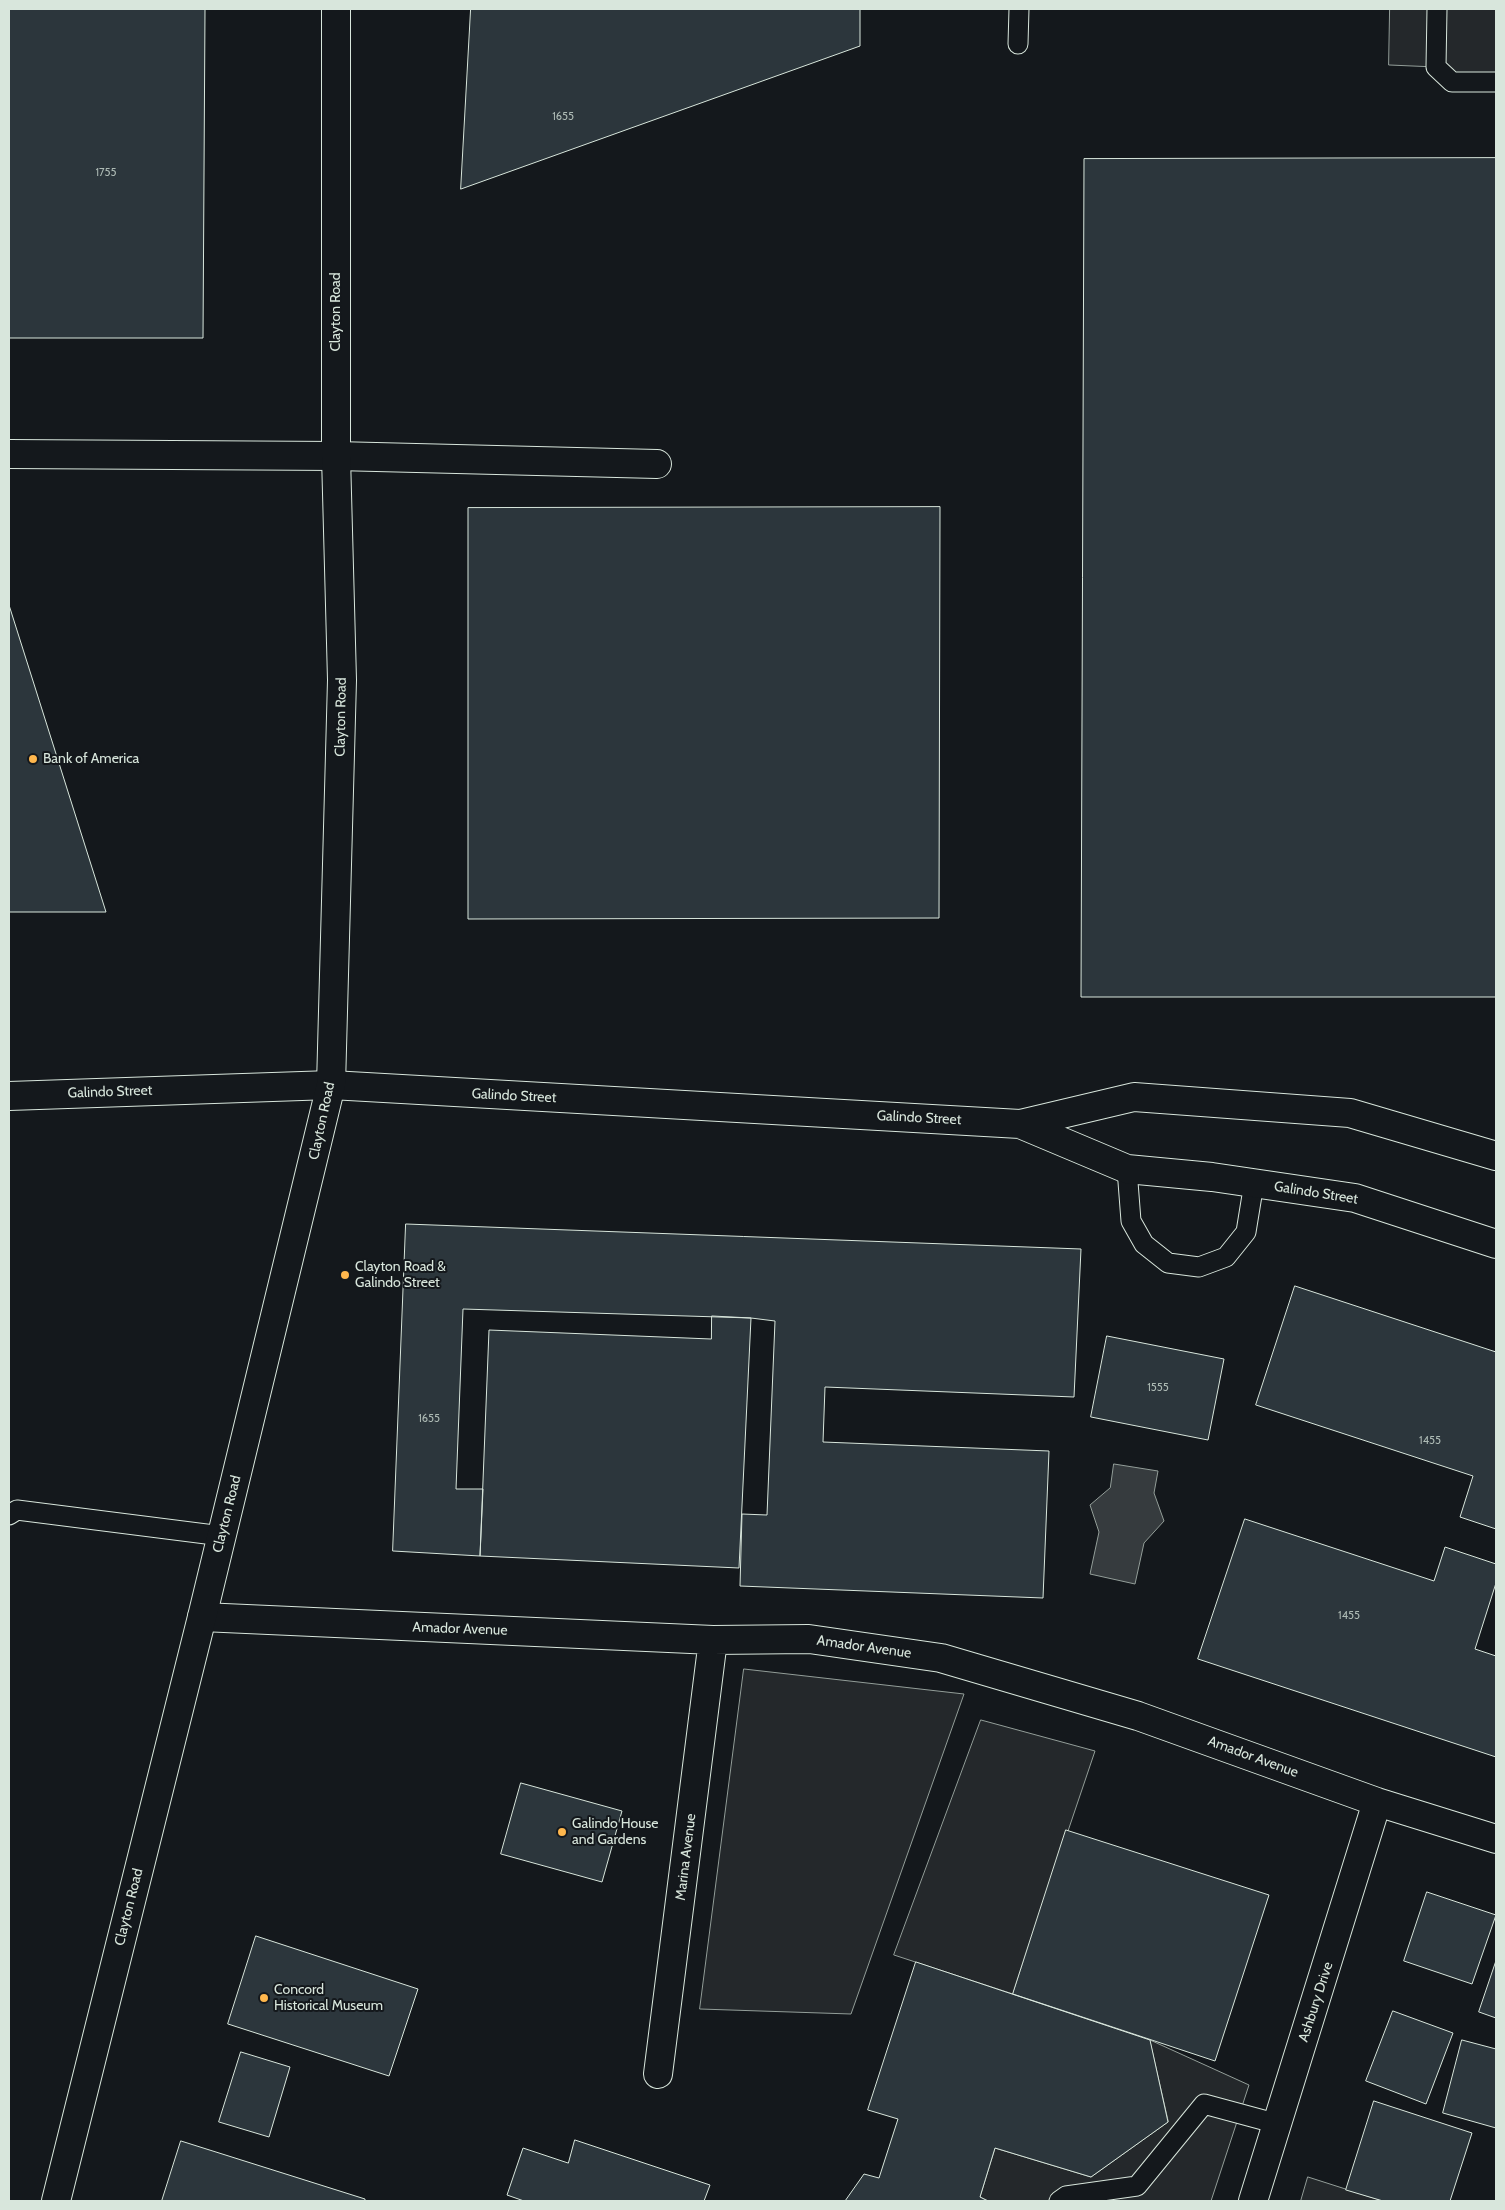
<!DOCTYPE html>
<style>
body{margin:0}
#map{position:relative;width:1505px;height:2210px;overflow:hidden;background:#14181c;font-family:Cabin,sans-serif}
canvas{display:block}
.frame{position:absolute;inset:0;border:10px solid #d8e6dc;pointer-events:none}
</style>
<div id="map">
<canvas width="1505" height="2210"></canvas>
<div class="frame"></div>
</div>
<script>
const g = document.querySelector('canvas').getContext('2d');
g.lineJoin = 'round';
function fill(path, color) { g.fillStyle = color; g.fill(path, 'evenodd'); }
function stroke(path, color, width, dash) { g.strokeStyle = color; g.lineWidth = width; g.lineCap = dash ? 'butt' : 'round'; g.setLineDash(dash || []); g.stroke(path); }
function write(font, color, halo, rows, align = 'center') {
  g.font = font + ' Cabin,sans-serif'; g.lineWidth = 4; g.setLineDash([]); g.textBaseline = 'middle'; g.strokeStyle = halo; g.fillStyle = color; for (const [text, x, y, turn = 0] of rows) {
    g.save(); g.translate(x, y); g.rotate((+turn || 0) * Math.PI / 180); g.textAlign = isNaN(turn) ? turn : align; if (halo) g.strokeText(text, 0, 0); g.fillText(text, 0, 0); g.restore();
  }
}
const parking = new Path2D(`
 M1390,9H1496V82H1452L1436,67L1389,65Z
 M744,1669L964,1694L851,2014L700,2009Z
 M981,1720L1095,1751L1013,1994L894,1955Z
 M1150,2040L1249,2085L1211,2201H988L980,2197L995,2148L1091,2177L1168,2122Z
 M1308,2177L1383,2201H1301Z`);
fill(parking, '#24282b');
stroke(parking, '#939e99', 1);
const water = new Path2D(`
 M1114,1464L1158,1471L1154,1493L1164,1521L1144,1543L1135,1584L1090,1574L1099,1532L1090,1505L1110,1488Z`);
fill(water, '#363b3e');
stroke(water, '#939e99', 1);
const building = new Path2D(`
 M9,9H205L203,338H9Z
 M471,9H860V46L461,189Z
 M1496,158V997H1081L1084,159Z
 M940,507L939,918L468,919V508Z
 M9,605L106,912H9Z
 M406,1224L1081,1249L1074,1397L825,1387L823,1442L1049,1451L1043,1598L740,1586L742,1514L767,1515L775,1321L751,1318L463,1309L456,1489H483L480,1556L393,1551Z
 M1295,1286L1496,1352V1529L1460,1517L1473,1476L1256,1405Z
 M712,1316L751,1318L739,1568L480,1556L489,1330L711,1339Z
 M1107,1336L1224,1359L1208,1440L1091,1417Z
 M1245,1519L1434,1581L1445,1547L1496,1564V1583L1475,1649L1496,1656V1757L1198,1659Z
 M521,1783L622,1811L602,1882L501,1854Z
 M1066,1830L1269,1895L1215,2061L1013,1994Z
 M1427,1892L1496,1915L1472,1984L1404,1961Z
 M256,1936L418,1989L389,2076L228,2024Z
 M1496,1961V2018L1479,2012Z
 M916,1962L1150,2040L1168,2122L1091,2177L995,2148L980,2197L988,2201H845L864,2174L879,2178L898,2119L868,2110Z
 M1393,2011L1453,2033L1426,2104L1366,2081Z
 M1462,2040L1496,2049V2128L1443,2113Z
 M241,2052L290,2067L269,2137L219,2122Z
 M1374,2101L1472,2133L1450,2201H1383L1346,2190Z
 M575,2140L710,2185L704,2201H524L507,2195L523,2148L568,2163Z
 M181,2141L365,2199V2201H162Z`);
fill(building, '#2c363c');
stroke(building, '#d8e6dc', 1);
const lane = new Path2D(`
 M1437,9L1436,67L1452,82H1496
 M1018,44L1019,9
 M1127,1169L1131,1221L1144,1244L1168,1263L1199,1267L1226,1257L1246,1232L1254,1183
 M9,1515L17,1510L222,1536
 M1059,2201L1066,2196L1137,2186L1204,2104L1278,2124`);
const street = new Path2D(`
 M9,454L336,456L657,464
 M202,1617L713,1640L809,1639L941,1658L1138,1716L1377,1802L1496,1839
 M658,2074L713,1640
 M1253,2201L1377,1802`);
const secondary = new Path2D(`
 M9,1096L331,1085L1020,1124L1134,1097L1350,1113L1496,1156
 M1020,1124L1127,1169L1212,1177L1355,1198L1496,1244`);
const primary = new Path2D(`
 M56,2201L202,1617L331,1085L342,680L336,456V9`);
stroke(lane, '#d8e6dc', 21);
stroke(street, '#d8e6dc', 30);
stroke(secondary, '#d8e6dc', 30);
stroke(primary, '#d8e6dc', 30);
stroke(lane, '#14181c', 19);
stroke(street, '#14181c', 28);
stroke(secondary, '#14181c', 28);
stroke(primary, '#14181c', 28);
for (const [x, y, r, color] of [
 [33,759,5,"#ffb74d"],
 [345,1275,5,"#ffb74d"],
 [562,1832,5,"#ffb74d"],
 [264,1998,5,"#ffb74d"]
]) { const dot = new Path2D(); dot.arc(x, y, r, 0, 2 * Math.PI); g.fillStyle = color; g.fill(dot); stroke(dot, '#14181c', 2); }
write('11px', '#adbab4', null, [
 ["1655",563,117],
 ["1755",106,173],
 ["1555",1158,1388],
 ["1655",429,1419],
 ["1455",1430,1441],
 ["1455",1349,1616]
]);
write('14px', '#d8e6dc', '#14181c', [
 ["Clayton Road",336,312,-90],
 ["Clayton Road",341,717,-89],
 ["Galindo Street",110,1092,-2],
 ["Galindo Street",514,1096,3],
 ["Galindo Street",919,1118,3],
 ["Clayton Road",322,1121,-78],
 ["Galindo Street",1316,1193,9],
 ["Clayton Road",227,1514,-76],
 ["Amador Avenue",460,1629,2],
 ["Amador Avenue",864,1647,8],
 ["Amador Avenue",1253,1757,20],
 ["Marina Avenue",686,1857,-83],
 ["Clayton Road",129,1907,-76],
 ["Ashbury Drive",1316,2002,-72]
]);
write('14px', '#d8e6dc', '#14181c', [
 ["Bank of America",43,759],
 ["Clayton Road &",355,1267],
 ["Galindo Street",355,1283],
 ["Galindo House",572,1824],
 ["and Gardens",572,1840],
 ["Concord",274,1990],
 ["Historical Museum",274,2006]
], 'left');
</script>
